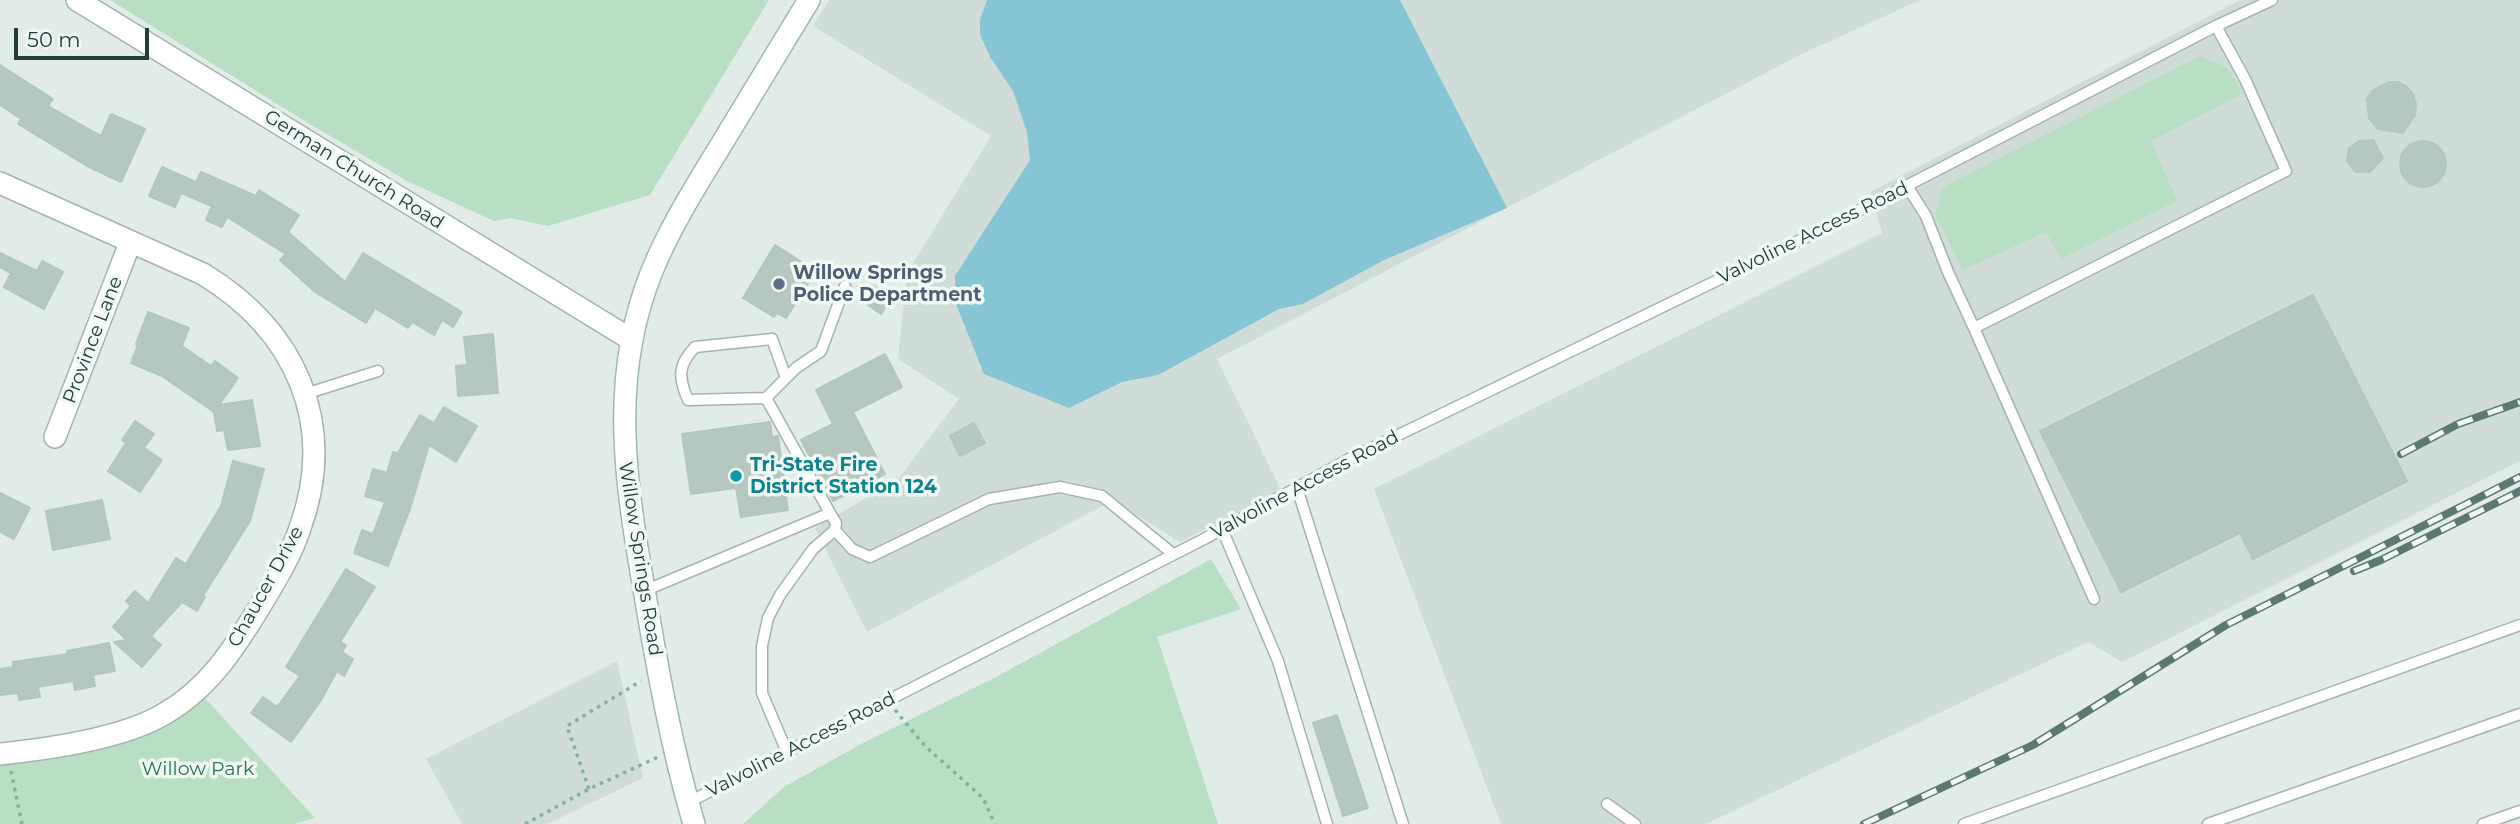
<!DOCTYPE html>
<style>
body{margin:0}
#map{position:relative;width:2520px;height:824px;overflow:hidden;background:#e1ece8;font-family:Montserrat,sans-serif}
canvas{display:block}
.scale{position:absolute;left:14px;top:28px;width:135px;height:32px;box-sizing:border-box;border:4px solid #203e37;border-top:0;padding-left:9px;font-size:21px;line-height:24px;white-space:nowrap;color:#203e37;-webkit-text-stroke:5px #f1f9f5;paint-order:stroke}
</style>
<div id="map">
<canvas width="2520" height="824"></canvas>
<div class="scale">50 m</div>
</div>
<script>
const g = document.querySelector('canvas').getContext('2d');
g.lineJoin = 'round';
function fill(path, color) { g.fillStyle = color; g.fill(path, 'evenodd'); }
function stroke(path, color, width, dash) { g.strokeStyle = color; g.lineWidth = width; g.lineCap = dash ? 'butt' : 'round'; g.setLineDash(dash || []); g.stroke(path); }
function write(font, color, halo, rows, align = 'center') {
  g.font = font + ' Montserrat,sans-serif'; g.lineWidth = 7; g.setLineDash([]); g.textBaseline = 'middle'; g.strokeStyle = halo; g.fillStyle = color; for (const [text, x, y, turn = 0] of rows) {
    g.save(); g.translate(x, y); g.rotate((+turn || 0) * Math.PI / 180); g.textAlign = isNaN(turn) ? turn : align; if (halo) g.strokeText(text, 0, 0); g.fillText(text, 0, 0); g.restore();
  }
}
fill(new Path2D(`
 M829,0H1920L1802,54L1217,359L1281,490L1180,542L1113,500L867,632L815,528L898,479L959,399L898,359L907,273L991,136L813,26Z
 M2240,0H2520V461L2122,662L2088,642L1706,824H1501L1374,489L1882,233L1870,192Z
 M617,661L643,778L547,824H462L426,759Z`), '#cfdcd7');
fill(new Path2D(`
 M110,0H769L650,195L548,226L510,218L494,221L407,181L303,120Z
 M2200,56L2228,68L2242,94L2151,141L2177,201L2061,259L2046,232L1963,270L1935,214L1943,187Z
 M1211,559L1241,609L1157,637L1218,824H743L784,787L863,743L998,676Z
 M205,698L315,818L294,824H0V766C75,754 145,748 205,698Z`), '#b8dfc4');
fill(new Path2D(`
 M987,0H1400L1507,208L1384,260L1303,304L1279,309L1158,375L1122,382L1069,408L984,374L956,304L955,276L1030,160L1027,132L1013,91L990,57L980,34V20Z`), '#86c5d4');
const building = new Path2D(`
 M0,65L53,99L48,106L101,136L111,114L145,129L121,182L87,166L18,124L21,119L0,105Z
 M2388,82H2397L2406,86L2413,94L2416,104L2415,115L2403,133L2378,129L2369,118L2367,99L2372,91Z
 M2373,140L2383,158L2370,172H2356L2347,161L2349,148L2359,141Z
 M2400 164a23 23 0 1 1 46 0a23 23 0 1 1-46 0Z
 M162,167L196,182L201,172L256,196L259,190L299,215L288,232L345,282L363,253L462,312L453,327L442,320L434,335L412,322L408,328L375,308L366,323L315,292L280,260L286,254L227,217L222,227L206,220L212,206L181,193L175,207L149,196Z
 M775,245L816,271L786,318L777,313L774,317L743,298Z
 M0,253L37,271L42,261L63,272L44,309L4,287L11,273L0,267Z
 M872,285L892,297L881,314L862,301Z
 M2313,295L2407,481L2253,559L2240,533L2121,592L2040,431Z
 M148,312L189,328L182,346L211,366L215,361L238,378L219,405L252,400L260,446L228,450L224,430L217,431L214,412L162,376L131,363L138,345L136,344Z
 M493,334L498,393L458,396L456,366L467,365L464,337Z
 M885,354L902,387L853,412L885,474L833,501L801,440L833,424L816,390Z
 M444,407L477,426L456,462L429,445L410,509L388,566L354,553L362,530L373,534L385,502L365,496L373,469L387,473L393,452L398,453L420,415L434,423Z
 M135,421L154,434L144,448L162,460L140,492L108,471L126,443L122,440Z
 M770,422L772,437L778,436L788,510L741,517L736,488L691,494L682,434Z
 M974,423L985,443L960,456L950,436Z
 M233,461L264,469L250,521L203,596L205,597L197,611L182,602L151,636L161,645L142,667L114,642L127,640L113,627L131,606L126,601L135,591L148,603L176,558L186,564L221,506Z
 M0,493L30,508L14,539L0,532Z
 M102,500L110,539L53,550L46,511Z
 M346,569L375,587L340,642L346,645L342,652L353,659L344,676L337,671L320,702L291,742L251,713L263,697L277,707L300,676L286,667Z
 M109,643L115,671L93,675L95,686L75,690L73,681L38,687L40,697L19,700L18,693L0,695V669L13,667V662L68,654L67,651Z
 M1337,715L1368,808L1343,816L1313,723Z`);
fill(building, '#b6c7c1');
stroke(building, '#b3c6bf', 2);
const service = new Path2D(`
 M2216,26L2272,0
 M1907,186L1926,216L1948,272L1974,328
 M305,394L378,371
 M766,398L688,400C678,377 678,365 695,347L772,339L786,378
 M1297,488L1403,824
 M1222,529L1278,661L1327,824
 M835,530L852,549L870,557L989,499L1060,487L1102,496L1173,554
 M644,591L830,513L766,398L796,368L821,351L845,286
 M787,752L762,693V646L768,618L780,595L813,549L835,530L836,523L830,513
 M687,803L1204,539L1351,458L1825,228L2216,26L2245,79L2286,171L1974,328L2094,599
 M1607,804L1635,824
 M1964,824L2520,625
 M2208,824L2520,714
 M2483,824L2520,811`);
const minor = new Path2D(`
 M0,183L203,274C295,330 338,423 300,528C291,556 274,583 259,608C233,650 208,689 164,714C124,738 48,749 0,754
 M55,437L130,243`);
const tertiary = new Path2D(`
 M77,0L632,340`);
const secondary = new Path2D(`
 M694,824C672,749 658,672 645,595C626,485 608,379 652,271C670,227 696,186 721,145C750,97 780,48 809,0`);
stroke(service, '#a3b4af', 13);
stroke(minor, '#a3b4af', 24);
stroke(tertiary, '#a3b4af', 24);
stroke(secondary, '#9fb9b0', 24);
stroke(new Path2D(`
 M895,710L925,746L983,798L995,824
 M11,771L22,824
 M589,789L567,726L641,681
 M525,824L589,789L658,757`), '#80b1a4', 3.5, [3.5, 5]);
stroke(service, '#fff', 10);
stroke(minor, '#fff', 21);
stroke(tertiary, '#fff', 21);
stroke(secondary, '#fff', 21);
const rail = new Path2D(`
 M2401,454L2458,424L2520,402
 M2354,571L2381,560L2520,491
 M1864,824L2033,745L2226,625L2520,477`);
stroke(rail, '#5b7972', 8);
stroke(rail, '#f1f9f5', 5, [16]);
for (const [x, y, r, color] of [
 [779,284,7,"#5c6f8a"],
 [736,476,7,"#0f9aa8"]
]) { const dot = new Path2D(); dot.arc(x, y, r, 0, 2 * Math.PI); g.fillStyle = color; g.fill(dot); stroke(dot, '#f1f9f5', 2.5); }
write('19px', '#203e37', '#f1f9f5', [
 ["German Church Road",354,170,32],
 ["Valvoline Access Road",1813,233,-26],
 ["Province Lane",93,340,-69],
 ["Valvoline Access Road",1305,485,-28],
 ["Willow Springs Road",640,559,81],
 ["Chaucer Drive",266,587,-61],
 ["Valvoline Access Road",801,745,-27]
]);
write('bold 19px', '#4e5e75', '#f1f9f5', [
 ["Willow Springs",793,273],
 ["Police Department",793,295]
], 'left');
write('bold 19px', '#0d838f', '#f1f9f5', [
 ["Tri-State Fire",750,465],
 ["District Station 124",750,487]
], 'left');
write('19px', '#28774a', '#f1f9f5', [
 ["Willow Park",198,769]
]);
</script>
